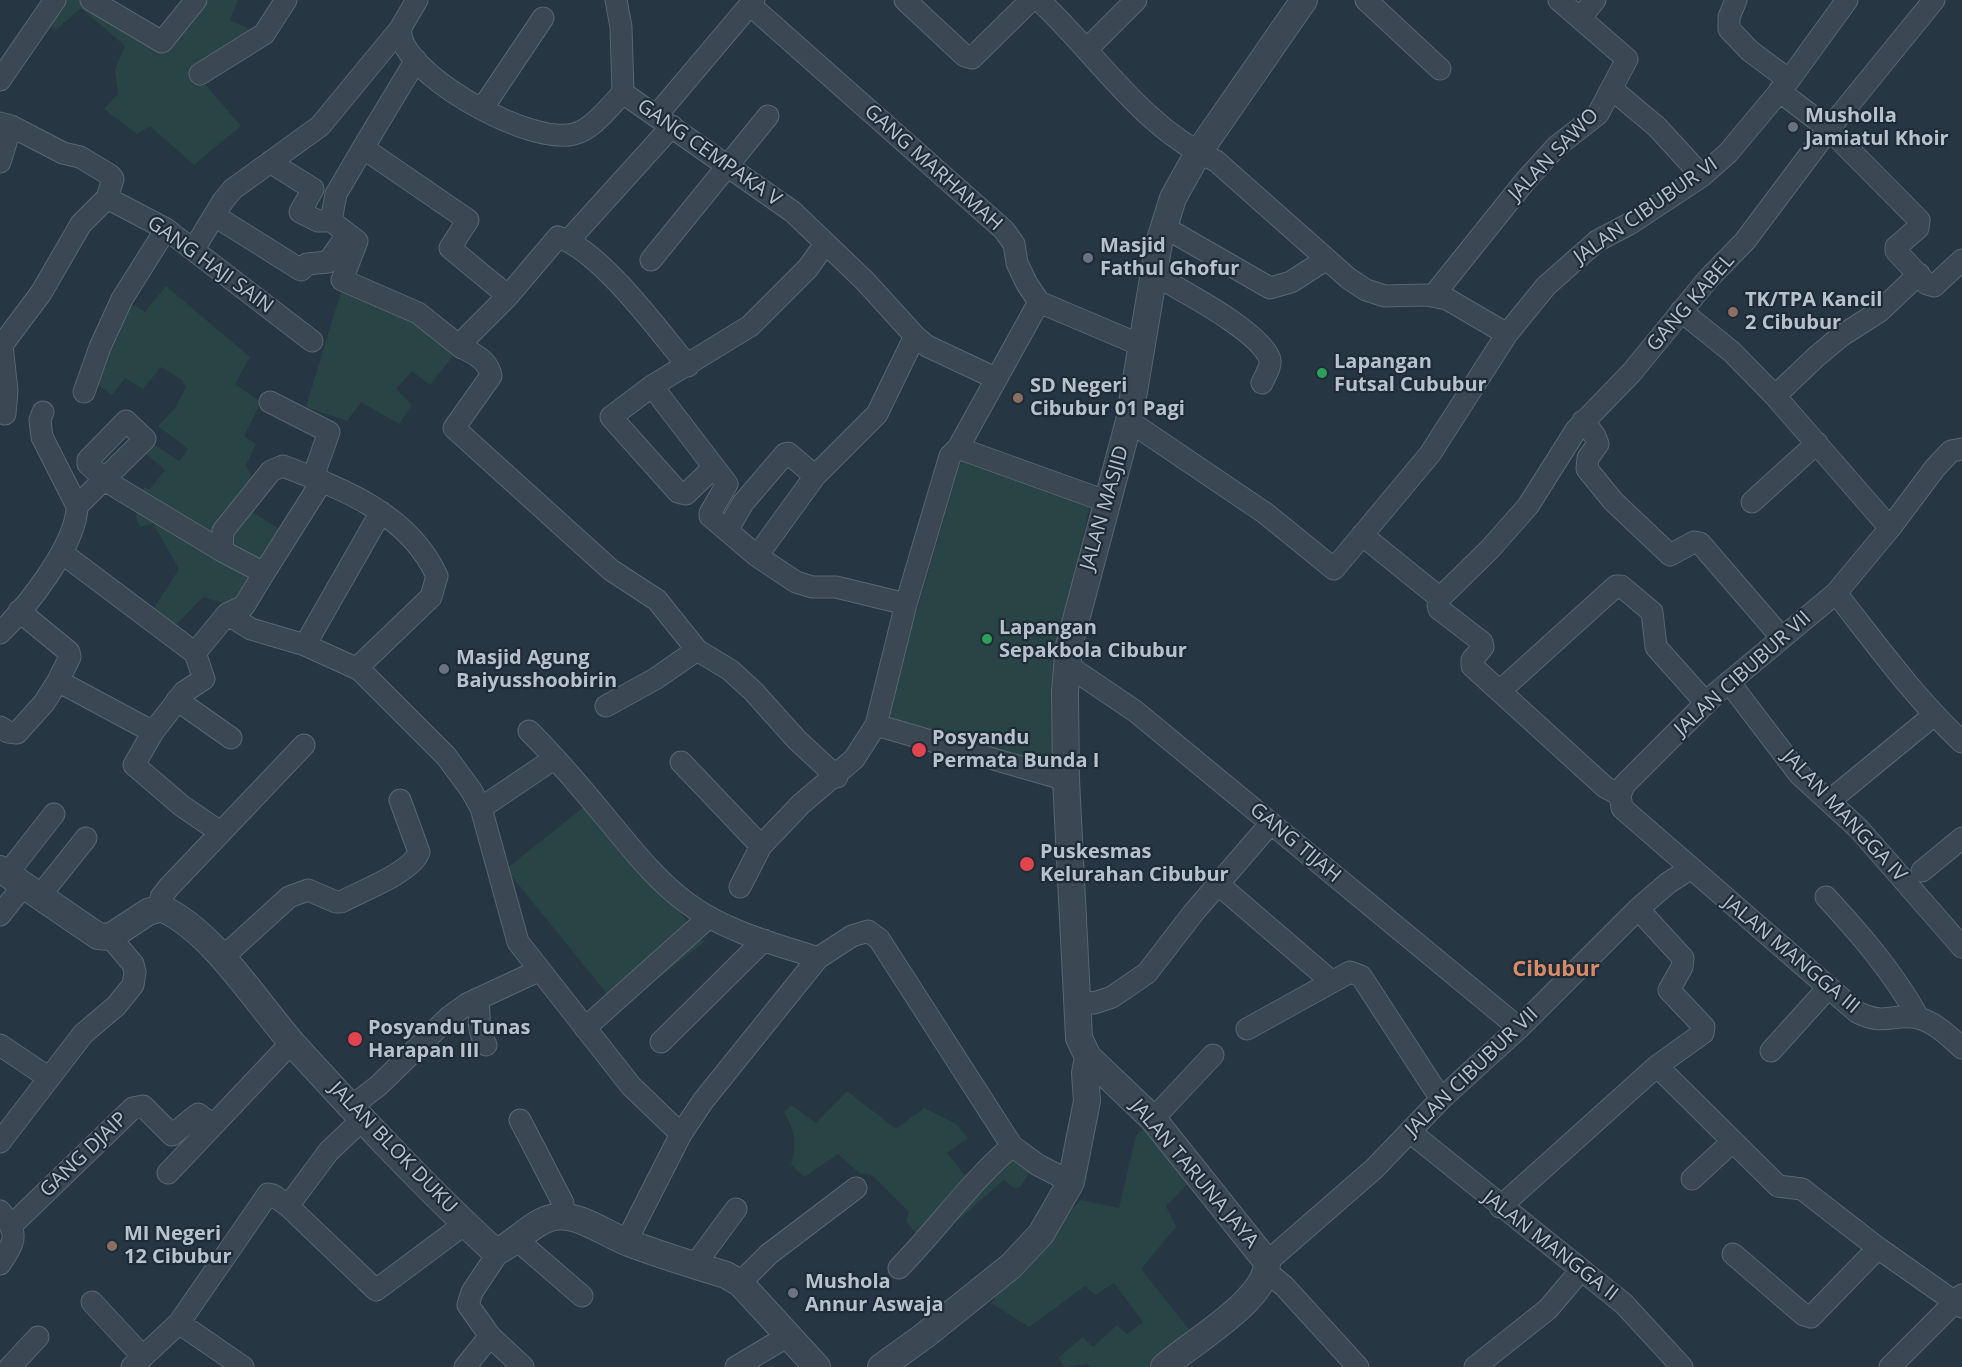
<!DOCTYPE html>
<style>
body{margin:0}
canvas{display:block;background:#263643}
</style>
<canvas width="1962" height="1367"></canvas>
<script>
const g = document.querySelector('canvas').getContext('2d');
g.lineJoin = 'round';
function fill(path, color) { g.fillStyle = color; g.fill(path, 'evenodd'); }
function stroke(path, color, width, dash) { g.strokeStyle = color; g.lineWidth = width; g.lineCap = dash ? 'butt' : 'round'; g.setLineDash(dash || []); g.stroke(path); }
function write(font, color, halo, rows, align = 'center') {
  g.font = font + ' "Open Sans",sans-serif'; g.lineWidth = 4.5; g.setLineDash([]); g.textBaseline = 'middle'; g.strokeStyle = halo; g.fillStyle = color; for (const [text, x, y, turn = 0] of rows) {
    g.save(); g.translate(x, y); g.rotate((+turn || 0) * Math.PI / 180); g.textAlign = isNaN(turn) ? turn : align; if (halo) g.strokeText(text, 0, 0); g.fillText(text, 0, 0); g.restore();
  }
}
fill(new Path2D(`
 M61,0H97L162,48L203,0H238L230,20L261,34L204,83L241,126L194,165L150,126L137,134L104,109L118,94L115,70L125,46L81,8L56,30L48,23Z
 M343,285L460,347L430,385L412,371L396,389L412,405L399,424L361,402L347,421L306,407Z
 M166,286L250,357L235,384L261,402L244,436L256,444L246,465L255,484L242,506L291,536L245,610L203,597L175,626L152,611L179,569L153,524L140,527C133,513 135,499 145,487L149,490L165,470L144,452L152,443L179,461L188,449L158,426L175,408L186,387L182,380L161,367L143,389L125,378L112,395L90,379L127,301L145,312Z
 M965,456L1091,499L1068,611L1064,770L885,717L961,461Z
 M590,802L704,942L619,1009L506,869Z
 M847,1091L896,1129L924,1108L956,1124L968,1138L947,1153L968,1179L1014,1152L1034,1166L1020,1187L1014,1188L1004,1180L927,1247L906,1221L909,1212L872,1175L859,1173L838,1154L804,1177L791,1164C798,1147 794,1128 784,1113L791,1105L816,1123Z
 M1150,1122L1197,1174L1166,1206L1176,1227L1141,1269L1192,1333L1160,1367H1091L1087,1364L1065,1367L1058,1358L1083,1337L1093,1347L1117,1325L1127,1334L1143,1322L1114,1283L1095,1295L1085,1286L1029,1327L991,1303L1054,1224L1081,1200L1119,1208L1136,1136Z`), '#284444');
const minor = new Path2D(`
 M91,0L162,42L196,0
 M616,0L621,27L623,93
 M905,0L965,56L972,58L1031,0
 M1039,0C1096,53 1142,128 1216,161L1348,278L1366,290L1385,296L1426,295L1447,299L1507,334
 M1366,0L1440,69
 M1736,0L1729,17V29L1750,51L1789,80
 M750,5L1004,230L1014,244L1017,263L1027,284L1039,302L1143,346
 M1581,17L1595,0
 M400,29C401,33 401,38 403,42C420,83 531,145 574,134C592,130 610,106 623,93L793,212L865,281L915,336L927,346L995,378
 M1087,49L1136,0
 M416,60L363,148L468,220L450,248L508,296
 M200,74L264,34L286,0
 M0,80L55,0
 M1613,90L1657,127L1702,176
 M1779,91L1829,129L1919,220L1918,228L1896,247V251L1927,284L1934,286L1962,260
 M482,109L543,18
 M656,116L754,0
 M0,123L11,126L63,153L80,157L110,175L113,179L107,198L166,229L312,341
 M0,162L11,126
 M270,162L313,189L300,212L318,221H331L357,241L342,280L418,313L462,348
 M215,216L301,270L307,264L328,262L348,234
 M331,221L336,194L363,148
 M1164,227L1270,288L1291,282L1325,260
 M569,240L672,126
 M825,244L808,268L750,326L652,386L611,417L678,492L686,494L714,467L727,484L710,513V516L757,556L796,582L812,587H836L906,604L876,725
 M194,249L223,201L233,189L320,126L400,29L417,0
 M651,260L768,116
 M1155,275C1183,292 1255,328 1269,357C1273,364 1265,376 1262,383
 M1433,296L1526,180L1557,146L1598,114L1627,59L1559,0
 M1681,311L1732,352L1775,396L1890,528
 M688,366C659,331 601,251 558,237L508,296L467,337L462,348C474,353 489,362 491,376L454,428L611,570L657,600L697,650L730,670L753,691L797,740L837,777
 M652,386L714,467
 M84,392L100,347L122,299L166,229
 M1775,396L1816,357L1841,336L1880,311L1919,274
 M270,402L329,432L313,477
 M5,414L7,391L2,345L41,293L81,224L107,198
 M1129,421L1265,513L1334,569L1430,454L1507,334L1546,286L1597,241L1631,223L1702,176L1728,153L1789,80L1847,0
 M1583,421L1595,436L1598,444L1588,458L1587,469L1613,501L1670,555L1694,542L1700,543L1782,638
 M958,448L1108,502
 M1962,449L1951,451L1935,468L1890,528L1836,593L1715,694L1625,784L1620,795L1622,808L1857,1012C1885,1027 1896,1012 1918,1018C1935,1022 1950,1037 1962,1048
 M815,476L877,414L915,336
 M1752,502L1817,443
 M77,506L145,439L126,421L88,460V464L106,481L222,551
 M728,529L743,503L785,454L788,453L815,476L757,556
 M1362,535L1440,598
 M62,553L195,653L227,614L244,606L264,573L222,551L223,531L271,471L283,466C343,489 409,514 437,576L431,597L357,668
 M264,573L322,481
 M1836,593C1876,644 1914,697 1962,742
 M1440,598L1490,549L1528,506L1576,430L1632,372L1708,279L1745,241L1829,129L1934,0
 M1440,598L1438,605L1439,609L1482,642L1483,647L1472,660V666L1605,787L1620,795
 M906,604L950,456L958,448L1039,302
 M19,611L69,652L70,657L58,681L153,732L134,765L182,806L220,832
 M227,614L251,629L305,645L360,670L446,756L471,790L481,808L555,758
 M0,633C27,607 77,544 77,506L42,437L40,420L43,412
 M305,645L381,512
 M1067,665L1135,711L1519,1028
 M1729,682L1799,774L1859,829L1962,947
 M1501,690L1616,586H1621L1652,612L1656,647L1706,703
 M177,700L231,738
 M606,706L655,679L697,650
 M0,727L8,732L17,733L44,703L58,681
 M529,731C555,757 579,785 602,813C629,845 653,878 687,903C724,931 775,944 818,958
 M153,732L184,692L204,679L195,653
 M681,762L761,846L801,804L854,759L876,725L1066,780
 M1839,793L1934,715
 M481,808L518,942L631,1086L681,1134
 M1922,871L1962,838
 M7,874L54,814
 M1218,884L1332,982
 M740,887L761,846
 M39,897L86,838
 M1826,897C1861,935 1893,972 1918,1017
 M161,908V897L169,887L304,745
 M0,915L23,886
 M222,958L289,897L308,890L336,902H341C361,891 411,873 419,852L400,800
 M477,999C482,1020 475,1025 486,1045
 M1077,1001L1094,1003L1112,997L1147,973L1194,912L1271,823
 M585,1028L709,917
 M1247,1029L1350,972L1361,976L1441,1099
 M661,1042L764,940
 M0,1045L49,1078
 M1771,1051L1827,989
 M1657,1066L1778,1186L1802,1189L1878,1248L1962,1307
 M352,1106L378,1086L449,1017L467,1004L540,970
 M1153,1119L1213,1055
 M520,1120L563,1203L562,1216
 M1410,1132L1624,1304L1682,1367
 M0,1142L83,1034L116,1006L133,985L135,972L133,964L110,937
 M168,1173L292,1042
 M1692,1179L1733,1141
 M288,1206L329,1151L362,1120
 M1500,1207L1657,1066L1703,1033L1704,1027L1669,990L1682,967L1683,958L1638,909
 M0,1211C19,1234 16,1240 0,1264
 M12,1225L133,1108L143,1106L172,1135L198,1114L213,1125
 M517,1240L582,1296
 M626,1242L681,1134L703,1101L818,958L852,936L868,931L879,939L1012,1146L1038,1165L1071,1182
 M500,1250L472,1292L468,1305L490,1336L523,1367
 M1733,1254L1804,1315L1811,1317L1878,1248
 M1267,1262L1375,1168L1441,1099L1519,1028L1638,909L1668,883L1690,869
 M694,1266L736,1209
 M899,1268C938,1228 970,1182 1012,1146
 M1267,1272L1284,1286L1358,1367
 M740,1283L769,1254L856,1188
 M92,1302L143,1357
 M179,1323L243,1367
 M10,1367L38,1337
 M132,1367L179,1323L268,1194L273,1195L288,1206L376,1290L466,1223
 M465,1367L490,1336
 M736,1367L788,1336
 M1475,1367L1548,1309L1581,1270
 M1890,1367L1962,1295`);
const tertiary = new Path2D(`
 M0,869L98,936L110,937L148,912L161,908C212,930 256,1002 293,1044C356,1113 421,1183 490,1247L500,1250C518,1241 535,1220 555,1217C579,1213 607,1235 629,1243C660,1255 693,1265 726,1275L740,1283L817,1367
 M881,1367L924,1336L1011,1266L1041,1234L1071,1182L1087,1101L1085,1073L1088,1057
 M1164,1367C1190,1343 1268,1300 1267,1262L1153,1119L1088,1057L1079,1038L1066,780L1065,691L1069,646L1129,421L1159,243L1173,198L1198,153L1304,0`);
stroke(minor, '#596570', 23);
stroke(tertiary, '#596570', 28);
stroke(minor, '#3b4752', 21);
stroke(tertiary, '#3b4752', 26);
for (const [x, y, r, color] of [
 [1793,127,6,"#6b7280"],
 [1088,258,6,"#6b7280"],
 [1733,312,6,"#8d6e63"],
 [1322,373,6,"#2e9e5b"],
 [1018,398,6,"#8d6e63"],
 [987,639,6,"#2e9e5b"],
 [444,669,6,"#6b7280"],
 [919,750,8,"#e0444e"],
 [1027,864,8,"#e0444e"],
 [355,1039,8,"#e0444e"],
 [112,1246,6,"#8d6e63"],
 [793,1293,6,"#6b7280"]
]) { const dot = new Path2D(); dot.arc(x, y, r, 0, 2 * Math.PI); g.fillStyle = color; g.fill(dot); stroke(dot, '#1f2c38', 2); }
write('bold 20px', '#b8c2cc', '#1f2c38', [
 ["Musholla",1805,116],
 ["Jamiatul Khoir",1805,139],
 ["Masjid",1100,246],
 ["Fathul Ghofur",1100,269],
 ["TK/TPA Kancil",1745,300],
 ["2 Cibubur",1745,323],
 ["Lapangan",1334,362],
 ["Futsal Cububur",1334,385],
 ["SD Negeri",1030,386],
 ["Cibubur 01 Pagi",1030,409],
 ["Lapangan",999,628],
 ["Sepakbola Cibubur",999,651],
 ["Masjid Agung",456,658],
 ["Baiyusshoobirin",456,681],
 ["Posyandu",932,738],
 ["Permata Bunda I",932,761],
 ["Puskesmas",1040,852],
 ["Kelurahan Cibubur",1040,875],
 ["Posyandu Tunas",368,1028],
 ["Harapan III",368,1051],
 ["MI Negeri",124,1234],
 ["12 Cibubur",124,1257],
 ["Mushola",805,1282],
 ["Annur Aswaja",805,1305]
], 'left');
write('20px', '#b8c2cc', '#1f2c38', [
 ["GANG CEMPAKA V",709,153,35],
 ["JALAN SAWO",1554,155,-46],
 ["GANG MARHAMAH",933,168,42],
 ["JALAN CIBUBUR VI",1646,211,-35],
 ["GANG HAJI SAIN",210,265,36],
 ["GANG KABEL",1691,303,-49],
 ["JALAN MASJID",1105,508,-74],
 ["JALAN CIBUBUR VII",1743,674,-42],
 ["JALAN MANGGA IV",1844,816,47],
 ["GANG TIJAH",1295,843,40],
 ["JALAN MANGGA III",1791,955,40],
 ["JALAN CIBUBUR VII",1472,1072,-44],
 ["JALAN BLOK DUKU",393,1148,46],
 ["GANG DJAIP",84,1155,-44],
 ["JALAN TARUNA JAYA",1194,1174,50],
 ["JALAN MANGGA II",1550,1246,38]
]);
write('bold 22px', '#d88b67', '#1f2c38', [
 ["Cibubur",1556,970]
]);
</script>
